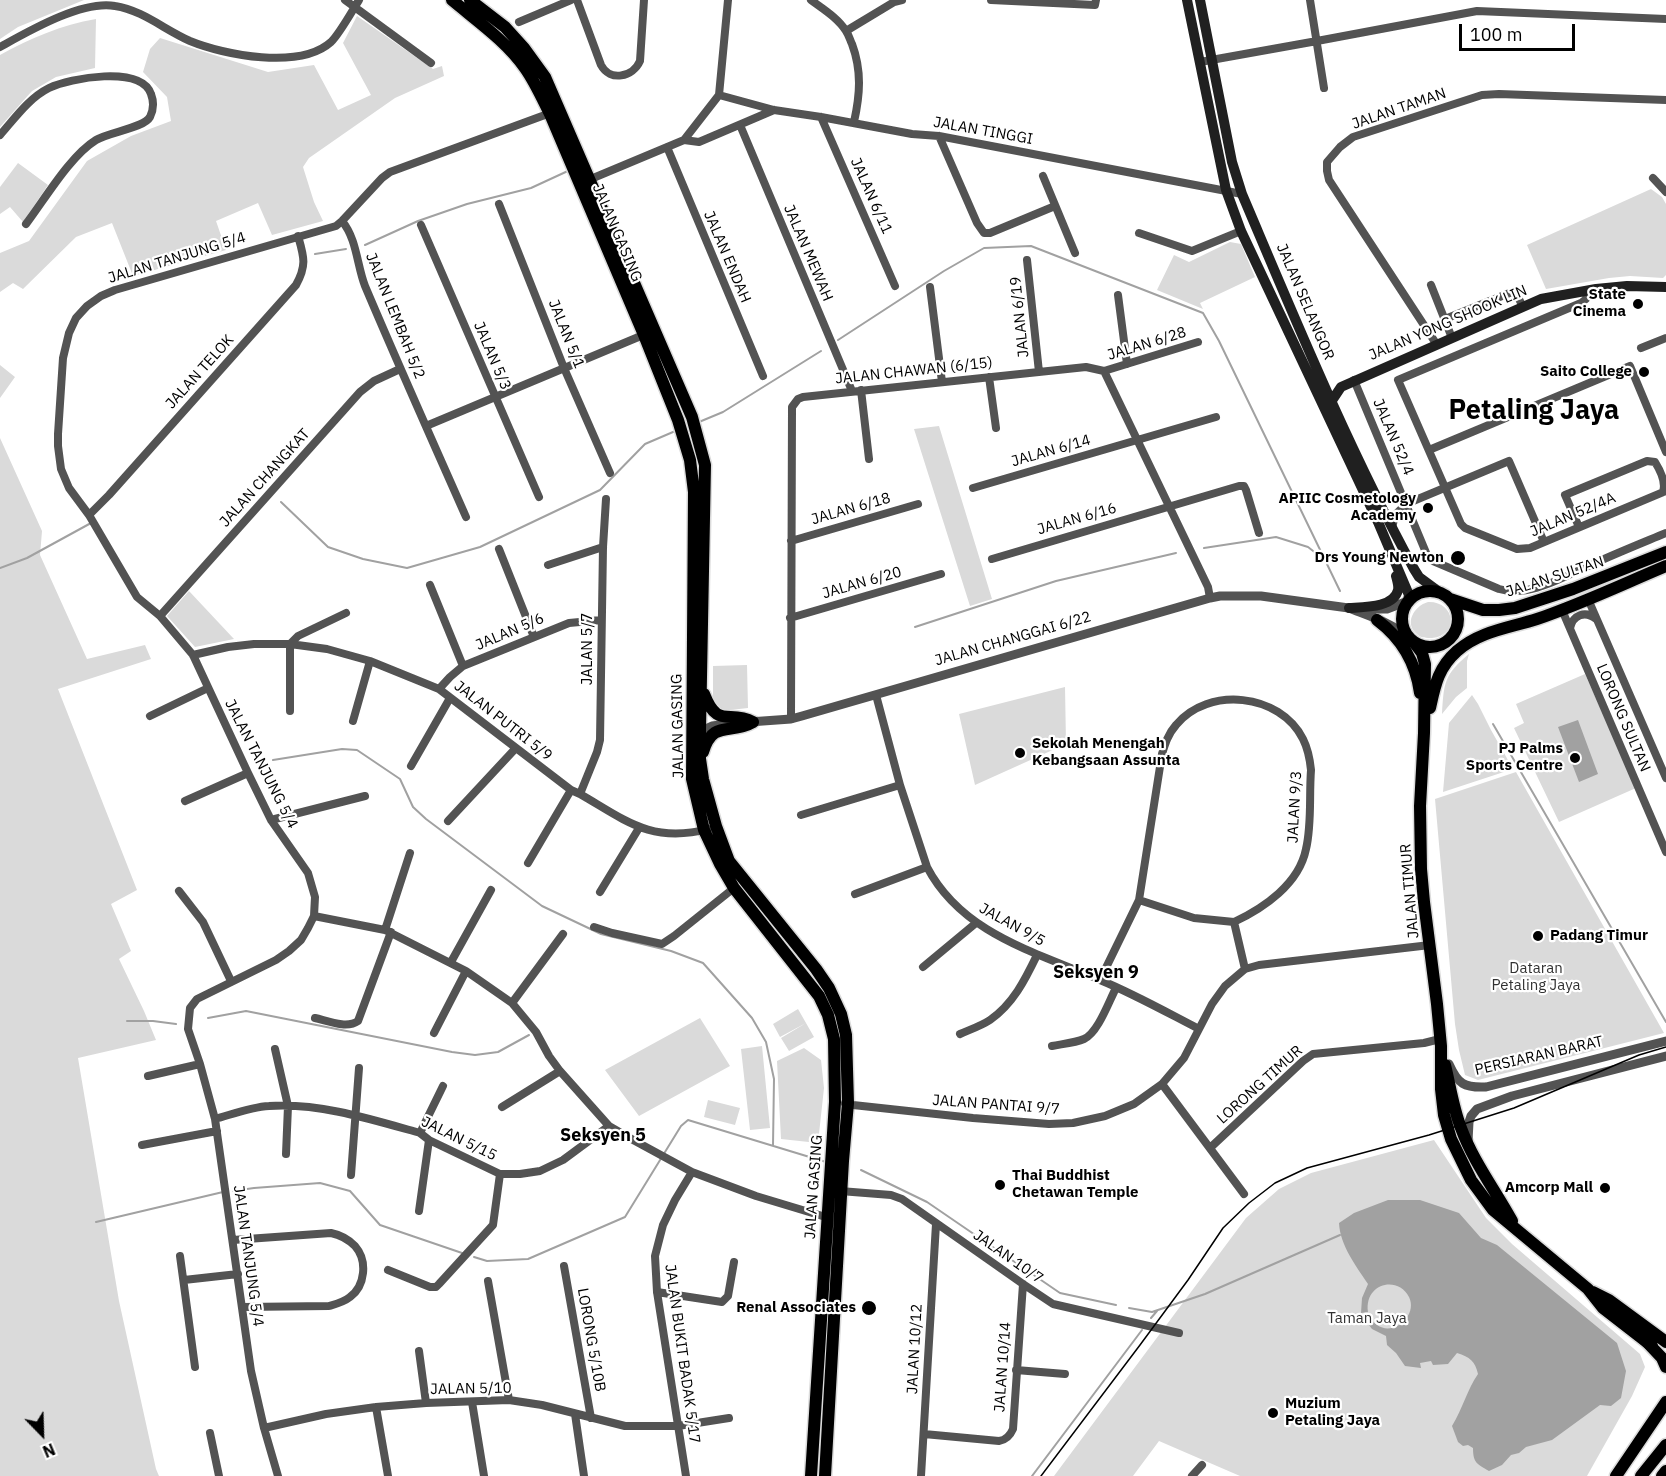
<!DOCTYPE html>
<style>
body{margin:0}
#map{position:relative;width:1666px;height:1476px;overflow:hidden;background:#fff;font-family:"IBM Plex Sans",sans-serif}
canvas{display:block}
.north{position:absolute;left:12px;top:1404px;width:60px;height:60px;-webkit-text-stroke:4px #fff;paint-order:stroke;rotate:157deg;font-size:16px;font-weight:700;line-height:24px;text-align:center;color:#000}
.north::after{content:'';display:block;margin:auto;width:21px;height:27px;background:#000;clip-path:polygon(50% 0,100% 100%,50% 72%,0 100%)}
.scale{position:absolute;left:1459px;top:24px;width:116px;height:27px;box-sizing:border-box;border:3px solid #000;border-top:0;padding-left:8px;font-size:18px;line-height:21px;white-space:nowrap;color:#000;-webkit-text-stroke:4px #fff;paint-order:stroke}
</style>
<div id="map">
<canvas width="1666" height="1476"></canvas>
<div class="north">N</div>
<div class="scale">100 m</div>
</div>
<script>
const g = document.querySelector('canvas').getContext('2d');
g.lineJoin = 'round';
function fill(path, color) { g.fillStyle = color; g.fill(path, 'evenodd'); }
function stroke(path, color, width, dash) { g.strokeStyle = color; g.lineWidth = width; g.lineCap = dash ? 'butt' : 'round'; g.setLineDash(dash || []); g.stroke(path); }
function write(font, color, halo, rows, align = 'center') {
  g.font = font + ' "IBM Plex Sans",sans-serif'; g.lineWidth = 4.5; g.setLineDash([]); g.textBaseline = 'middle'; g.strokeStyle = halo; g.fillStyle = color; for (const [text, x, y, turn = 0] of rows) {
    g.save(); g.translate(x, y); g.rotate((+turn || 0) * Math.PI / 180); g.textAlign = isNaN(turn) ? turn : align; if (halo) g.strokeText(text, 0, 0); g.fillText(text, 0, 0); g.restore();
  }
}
fill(new Path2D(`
 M0,0H84L18,27L0,39Z
 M357,16L433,69L442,66L444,76L395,98L309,158L303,167L314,202L323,221L272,235L258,203L216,221L226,250L133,276L112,223L76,237L23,289L13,283L0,292V253L29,241L87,161L131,136L171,121L167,97L143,72L150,49L160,38L268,72L314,65L338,110L371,95L343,43Z
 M96,19L95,68L56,77L32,91L0,127V55C31,38 61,25 96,19Z
 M18,163L48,185L23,222L10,207L0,214V187Z
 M1651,189L1662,197L1666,204V275L1663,278L1630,276L1609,278L1546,289L1527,245Z
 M1230,242L1241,244L1255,277L1200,303L1203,309L1157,290L1174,255L1189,262Z
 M0,365L15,377L0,398Z
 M939,426L992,599L970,606L914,429Z
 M0,438L42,531L40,555L87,659L145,645L151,659L58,689L137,890L111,904L131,951L119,959L144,1011L156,1040L78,1058L119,1301L156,1469L159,1476H0Z
 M189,591L234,639L195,647L167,616Z
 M1428,602C1455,601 1460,635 1432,638C1427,638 1421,638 1418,635C1403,624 1414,606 1428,602Z
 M1469,654L1467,661V688L1456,697L1442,714C1444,682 1444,675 1469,654Z
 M747,665L748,708L721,711L713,705V666Z
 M1585,674L1636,788L1559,822L1514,728L1524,723L1516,704Z
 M1065,687L1066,744L975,785L959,714Z
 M1472,695L1478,704L1491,730L1513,769L1443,792L1449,723Z
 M1516,772L1664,1033L1478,1080L1465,1075L1459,1050L1455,1024L1435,799Z
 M798,1009L806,1023L780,1037L773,1024Z
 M700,1018L730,1066L639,1116L605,1070Z
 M806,1023L814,1037L789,1051L781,1038Z
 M762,1046L770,1128L750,1130L741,1049Z
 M804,1048L821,1060L824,1088L818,1143L781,1139L777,1061Z
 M708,1100L740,1108L735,1125L704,1117Z
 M1434,1140L1486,1218L1512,1244L1640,1354L1645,1367L1632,1396L1587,1476H1240L1159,1441L1133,1476H1054L1246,1218L1279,1189L1311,1173Z`), '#dadada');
fill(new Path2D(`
 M1578,720L1598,774L1579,782L1558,727Z
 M1388,1200H1420L1459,1213L1481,1238L1497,1245L1617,1343L1626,1371L1621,1398L1611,1406L1600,1405L1552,1440L1526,1447L1519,1453L1511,1455L1502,1465L1489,1471C1477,1464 1473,1463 1473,1448L1468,1445L1463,1446L1458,1442L1452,1426C1463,1408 1467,1390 1478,1374C1475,1361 1470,1357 1457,1353L1448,1364L1433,1365L1431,1361L1420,1363L1421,1368L1405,1366L1396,1353L1387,1345L1386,1336L1372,1329L1365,1320L1370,1318C1373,1321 1374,1323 1377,1325C1394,1337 1418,1315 1409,1297C1398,1275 1364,1283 1368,1312L1361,1313L1362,1298L1368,1284C1356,1266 1340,1245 1339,1223L1354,1213Z`), '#a1a1a1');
stroke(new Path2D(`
 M365,245L418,221L467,204L531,188L570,170
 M315,254L346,249
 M838,340L944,271L984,248L1031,246L1203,313L1219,341L1340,591
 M699,422L723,412L821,351
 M281,502L328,547L363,559L407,568L480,547L600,490L645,444L673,432
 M1204,548L1276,537L1308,547L1326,561
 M0,568L27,558L91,523
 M915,627L1056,581L1176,553
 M1493,724L1666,1022
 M273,760L342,749L357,750L400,779L413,807L426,819L542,906L601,934L671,951L703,963L752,1018L766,1042L774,1079L773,1145
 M208,1018L246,1011L452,1052L475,1055L498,1052L529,1035
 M127,1021H153L176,1024
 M861,1170L927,1202L1060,1293L1116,1305
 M233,1191L254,1188L320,1183L350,1191L380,1225L462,1253
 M96,1222L223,1192
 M474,1257L487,1261L528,1259L625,1217L681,1126L688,1120L826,1162
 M1129,1308L1152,1312L1205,1294L1340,1235
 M1151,1318L1157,1311
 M1032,1476L1142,1330`), '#a1a1a1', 2);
const primary = new Path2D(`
 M452,0C477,21 506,41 525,68C535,82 542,98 550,114L644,335L678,420L690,460L694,492L692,779L704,830L720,864L734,888L819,996L828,1015L834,1039L835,1102L811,1476
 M470,0L505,27L524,48L545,77L692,417L705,465L700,730V759L703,779L716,826L729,861L816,969L829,988L841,1014L846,1035L848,1103L843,1161L825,1476
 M1402 619a28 28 0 1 1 56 0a28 28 0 1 1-56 0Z
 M1450,599L1483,610H1499L1515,608L1573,589L1666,552
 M1377,620C1401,638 1416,663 1420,693
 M1413,641L1422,653L1425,664L1424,733L1420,806L1421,869L1424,902L1437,1004L1441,1046V1089L1444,1115L1451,1139L1471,1180L1493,1210L1588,1289L1603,1308L1652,1346
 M704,694C718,730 729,709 753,722
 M1430,708C1435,685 1438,668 1457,651C1480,631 1509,628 1537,619C1581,604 1623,584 1666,566
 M703,752C713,719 731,735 753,722
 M1445,1065C1450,1085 1453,1108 1461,1128C1473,1161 1495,1190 1512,1221
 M1593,1292L1609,1300L1666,1342`);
const trunk = new Path2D(`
 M1645,1340L1662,1358L1666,1367
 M1616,1476L1666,1402
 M1641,1476L1666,1445
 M1662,1476L1666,1471`);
stroke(primary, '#dbdbdb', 15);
stroke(trunk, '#dbdbdb', 15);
stroke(new Path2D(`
 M345,0L431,63
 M577,0L601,65C610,82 633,77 640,61L644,0
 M811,0C823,9 838,18 846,31C849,35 850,40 852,44C862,71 860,95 854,122
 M991,0L1095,5L1096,0
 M1310,0L1324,88
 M519,22L571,0
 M846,31L894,2L902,0
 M0,47C29,31 82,0 115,6C142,10 165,30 190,41C224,55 300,70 331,42C340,33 352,11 359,0
 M1200,62L1317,41L1477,11L1666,19
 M719,95L774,110L821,117L912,134L939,136L1242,194
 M719,95L728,0
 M821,117L895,286
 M740,125L852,391
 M0,135C15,118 29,98 49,88C70,78 141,65 151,94C154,102 154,109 150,117C144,128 109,132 96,140C70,156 45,199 26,224
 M939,136L977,223L984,233H990L1055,206
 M684,140L699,142L774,110
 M667,147L763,376
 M1043,176L1075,253
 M1653,178L1666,192
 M586,181L684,140L719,95
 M499,204L564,368L610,473
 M342,221C357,239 357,266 365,286C398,364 432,440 466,517
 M421,225L539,497
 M1139,233L1192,251L1241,231
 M1027,260L1039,372
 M1431,285L1452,338
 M930,287L942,382
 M1587,291L1586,299L1581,303L1398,380L1461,524L1465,528L1517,549L1530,548L1666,491
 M1118,295L1127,364
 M1445,319L1512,292L1517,295L1523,307
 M1437,345L1329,180L1327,171V162L1340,147L1353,137L1482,95L1499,94L1666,100
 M1641,348L1666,338
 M1104,371L1198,342
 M989,377L996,428
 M1354,380L1427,555L1433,561L1499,589C1531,598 1564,576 1593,564C1617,553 1642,543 1666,533
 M861,390L869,459
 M426,426L648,333
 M1429,450L1630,366L1666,452
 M973,488L1216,417
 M89,515L109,495L296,285C307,265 304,257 298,236
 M1579,527L1565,495L1647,461L1655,462C1660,470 1666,483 1663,492
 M1392,528L1395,515L1406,504L1509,461L1544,542
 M791,541L918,504
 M499,549L534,637
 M992,559L1239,486H1244L1246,490L1259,533
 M548,565L603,547
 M430,585L463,666
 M1588,599L1666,778
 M1562,610L1666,852
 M160,616L360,392L374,381L400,369
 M790,618L941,574
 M1570,628C1573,615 1585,610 1596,619
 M193,655L228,647L254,644H290L327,649L370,661L439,689L571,790L580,794C625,820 652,844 708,829
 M439,689L450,677L463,666L569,623L601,620
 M876,695L900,785L927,867C962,934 1036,952 1100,980C1134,994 1166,1012 1199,1029
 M290,711V644L298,636L346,613
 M150,716L208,688
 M791,719L792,407L798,399L803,397L1086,367L1104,371L1208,587L1210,598
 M353,721L370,661
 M411,766L450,698
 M580,794L597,752L600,740L603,547L606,499
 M185,801L248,773
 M801,815L900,785
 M271,820L365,796
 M448,821L515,749
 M528,863L571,790
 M179,891L203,922L231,981
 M600,892L639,828
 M855,894L927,867
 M1139,900L1194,918L1234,922
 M314,916L385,930L466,971L512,1003L536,1032L549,1056L560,1071L609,1126L635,1141L692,1172L756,1196L829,1218
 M594,927L612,933L662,944L674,936L734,888
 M385,930L410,853
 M451,962L491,890
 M923,967L976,923
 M1100,980L1139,900L1162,754C1165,744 1168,734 1176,725C1208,686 1280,693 1303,739C1308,749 1310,760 1311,770C1309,796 1312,824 1306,849C1299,884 1264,908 1234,922L1245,969
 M512,1003L563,934
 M315,1018C328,1021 347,1029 358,1021L391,932
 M434,1033L466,971
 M960,1034C969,1030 981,1026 990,1020C1013,1004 1025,980 1037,955
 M1052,1046C1062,1044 1075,1043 1084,1039C1098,1033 1109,1001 1116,988
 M275,1049L288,1106L286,1154
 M148,1076L200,1064
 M1162,1084L1244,1194
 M845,1103L853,1105L973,1118L1049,1124L1073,1123L1105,1116L1134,1104L1162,1084L1184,1058L1212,1004L1225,986L1245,969L1259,965L1430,945
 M502,1107L560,1071
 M215,1119C233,1114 251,1107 269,1106C317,1102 374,1120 420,1133L429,1140L500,1174H520L540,1171L563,1160L609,1126
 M420,1133L443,1086
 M142,1145L217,1131
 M1210,1148L1303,1061L1313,1054L1424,1043L1440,1039
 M351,1175L359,1068
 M840,1191L891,1195L902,1199L1023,1284L1053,1304L1179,1333
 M419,1211L429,1140
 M233,1240L331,1233C341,1235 348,1239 355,1246C368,1261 365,1286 350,1297C344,1302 336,1304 329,1306L243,1307
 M180,1256L195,1367
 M564,1266L591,1418
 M388,1270L430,1287H436L439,1284L493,1225L500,1174
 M184,1280L238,1274
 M488,1281L509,1400
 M657,1292L722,1302L728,1296L734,1262
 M419,1351L426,1403
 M1016,1370L1065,1374
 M472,1402L484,1476
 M376,1407L388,1476
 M575,1414L584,1476
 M264,1428L326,1414L376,1407L426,1403L509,1400L542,1405L625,1426H678L729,1418
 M210,1433L219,1476
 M924,1434L999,1441C1006,1440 1010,1436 1013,1429L1023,1284
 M278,1476L264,1428L251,1371L215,1119L200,1064L188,1029L190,1008L197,999L276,960L289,951L301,940L308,928L314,916L315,897L308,873L271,820L248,773L193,655L160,616L137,597L89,515L69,488L61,469L58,446V434L63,358L69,333L76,318L87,306L101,296L115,290L336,226L342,221L382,178L390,172L553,112
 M686,1476L657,1292L655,1256L663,1225L675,1200L692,1172
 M921,1476L936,1224
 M1192,1476L1202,1465`), '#535353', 8);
stroke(new Path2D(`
 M1349,608C1369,616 1392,623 1408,637
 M1373,609H1387L1408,601
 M749,722L791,719L802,716L1210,598L1220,596H1261L1356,609
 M697,733L712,726L735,723
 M1449,1064C1458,1084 1464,1088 1486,1087L1666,1041
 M1468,1141L1469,1122L1471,1116L1477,1109L1512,1096L1666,1056`), '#535353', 9);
stroke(new Path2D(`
 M1187,0L1226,190L1241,231L1378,522L1409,595L1408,601
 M1200,0L1232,162L1242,194C1296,321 1348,448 1414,569L1419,577L1438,591
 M1331,402L1341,387L1541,299L1596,289L1627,286L1666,287
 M1349,608C1363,607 1394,608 1398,590C1399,586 1397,580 1396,576`), '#202020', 10);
stroke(primary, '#000', 12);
stroke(trunk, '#000', 12);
stroke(new Path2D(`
 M1041,1476L1140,1345L1188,1280L1223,1228L1249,1203L1275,1183L1307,1168L1429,1135L1514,1108L1639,1055L1666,1047`), '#000', 1.5);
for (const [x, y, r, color] of [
 [1638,304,6,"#000"],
 [1644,372,6,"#000"],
 [1428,508,6,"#000"],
 [1458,558,8,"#000"],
 [1020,753,6,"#000"],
 [1575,758,6,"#000"],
 [1538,936,6,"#000"],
 [1000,1185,6,"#000"],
 [1605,1188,6,"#000"],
 [869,1308,8,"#000"],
 [1273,1413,6,"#000"]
]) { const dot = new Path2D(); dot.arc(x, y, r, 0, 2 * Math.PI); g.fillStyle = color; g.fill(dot); stroke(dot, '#fff', 2); }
write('15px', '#000', '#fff', [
 ["JALAN TAMAN",1399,109,-19],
 ["JALAN TINGGI",983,131,10],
 ["JALAN 6/11",871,196,66],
 ["JALAN GASING",617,233,67],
 ["JALAN MEWAH",808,253,67],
 ["JALAN ENDAH",727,257,67],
 ["JALAN TANJUNG 5/4",177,258,-17],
 ["JALAN SELANGOR",1305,302,67],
 ["JALAN LEMBAH 5/2",395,316,68],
 ["JALAN 6/19",1020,317,-96],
 ["JALAN YONG SHOOK LIN",1448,323,-23],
 ["JALAN 5/1",566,334,68],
 ["JALAN 6/28",1147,344,-17],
 ["JALAN 5/3",492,356,67],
 ["JALAN CHAWAN (6/15)",914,371,-6],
 ["JALAN TELOK",200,372,-48],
 ["JALAN 52/4",1393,437,67],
 ["JALAN 6/14",1051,451,-16],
 ["JALAN CHANGKAT",265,478,-48],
 ["JALAN 6/18",851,509,-16],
 ["JALAN 52/4A",1573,515,-23],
 ["JALAN 6/16",1077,519,-16],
 ["JALAN SULTAN",1555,577,-18],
 ["JALAN 6/20",862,583,-16],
 ["JALAN 5/6",510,632,-23],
 ["JALAN CHANGGAI 6/22",1013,639,-16],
 ["JALAN 5/7",588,649,-90],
 ["LORONG SULTAN",1623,718,67],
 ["JALAN PUTRI 5/9",503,721,38],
 ["JALAN GASING",678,726,-91],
 ["JALAN TANJUNG 5/4",261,764,63],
 ["JALAN 9/3",1295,807,-87],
 ["JALAN TIMUR",1410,891,-95],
 ["JALAN 9/5",1012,925,29],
 ["PERSIARAN BARAT",1539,1056,-13],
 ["LORONG TIMUR",1260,1085,-42],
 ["JALAN PANTAI 9/7",996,1105,4],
 ["JALAN 5/15",459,1139,26],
 ["JALAN GASING",814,1187,-86],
 ["JALAN TANJUNG 5/4",248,1256,82],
 ["JALAN 10/7",1008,1257,35],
 ["LORONG 5/10B",591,1340,80],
 ["JALAN 10/12",915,1349,-87],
 ["JALAN BUKIT BADAK 5/17",682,1354,82],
 ["JALAN 10/14",1003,1367,-86],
 ["JALAN 5/10",471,1389,-1]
]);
write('bold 15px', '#000', '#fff', [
 ["State",1626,295],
 ["Cinema",1626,312],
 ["Saito College",1632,372],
 ["APIIC Cosmetology",1416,499],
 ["Academy",1416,516],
 ["Drs Young Newton",1444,558],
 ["Sekolah Menengah",1032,744,"left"],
 ["Kebangsaan Assunta",1032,761,"left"],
 ["PJ Palms",1563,749],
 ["Sports Centre",1563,766],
 ["Padang Timur",1550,936,"left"],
 ["Thai Buddhist",1012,1176,"left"],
 ["Chetawan Temple",1012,1193,"left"],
 ["Amcorp Mall",1593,1188],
 ["Renal Associates",856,1308],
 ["Muzium",1285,1404,"left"],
 ["Petaling Jaya",1285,1421,"left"]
], 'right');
write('15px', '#313131', '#fff', [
 ["Dataran",1536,969],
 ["Petaling Jaya",1536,986],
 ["Taman Jaya",1367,1319]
]);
write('bold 18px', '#000', '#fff', [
 ["Seksyen 9",1096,973],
 ["Seksyen 5",603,1136]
]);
write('bold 27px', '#000', '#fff', [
 ["Petaling Jaya",1534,411]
]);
</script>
